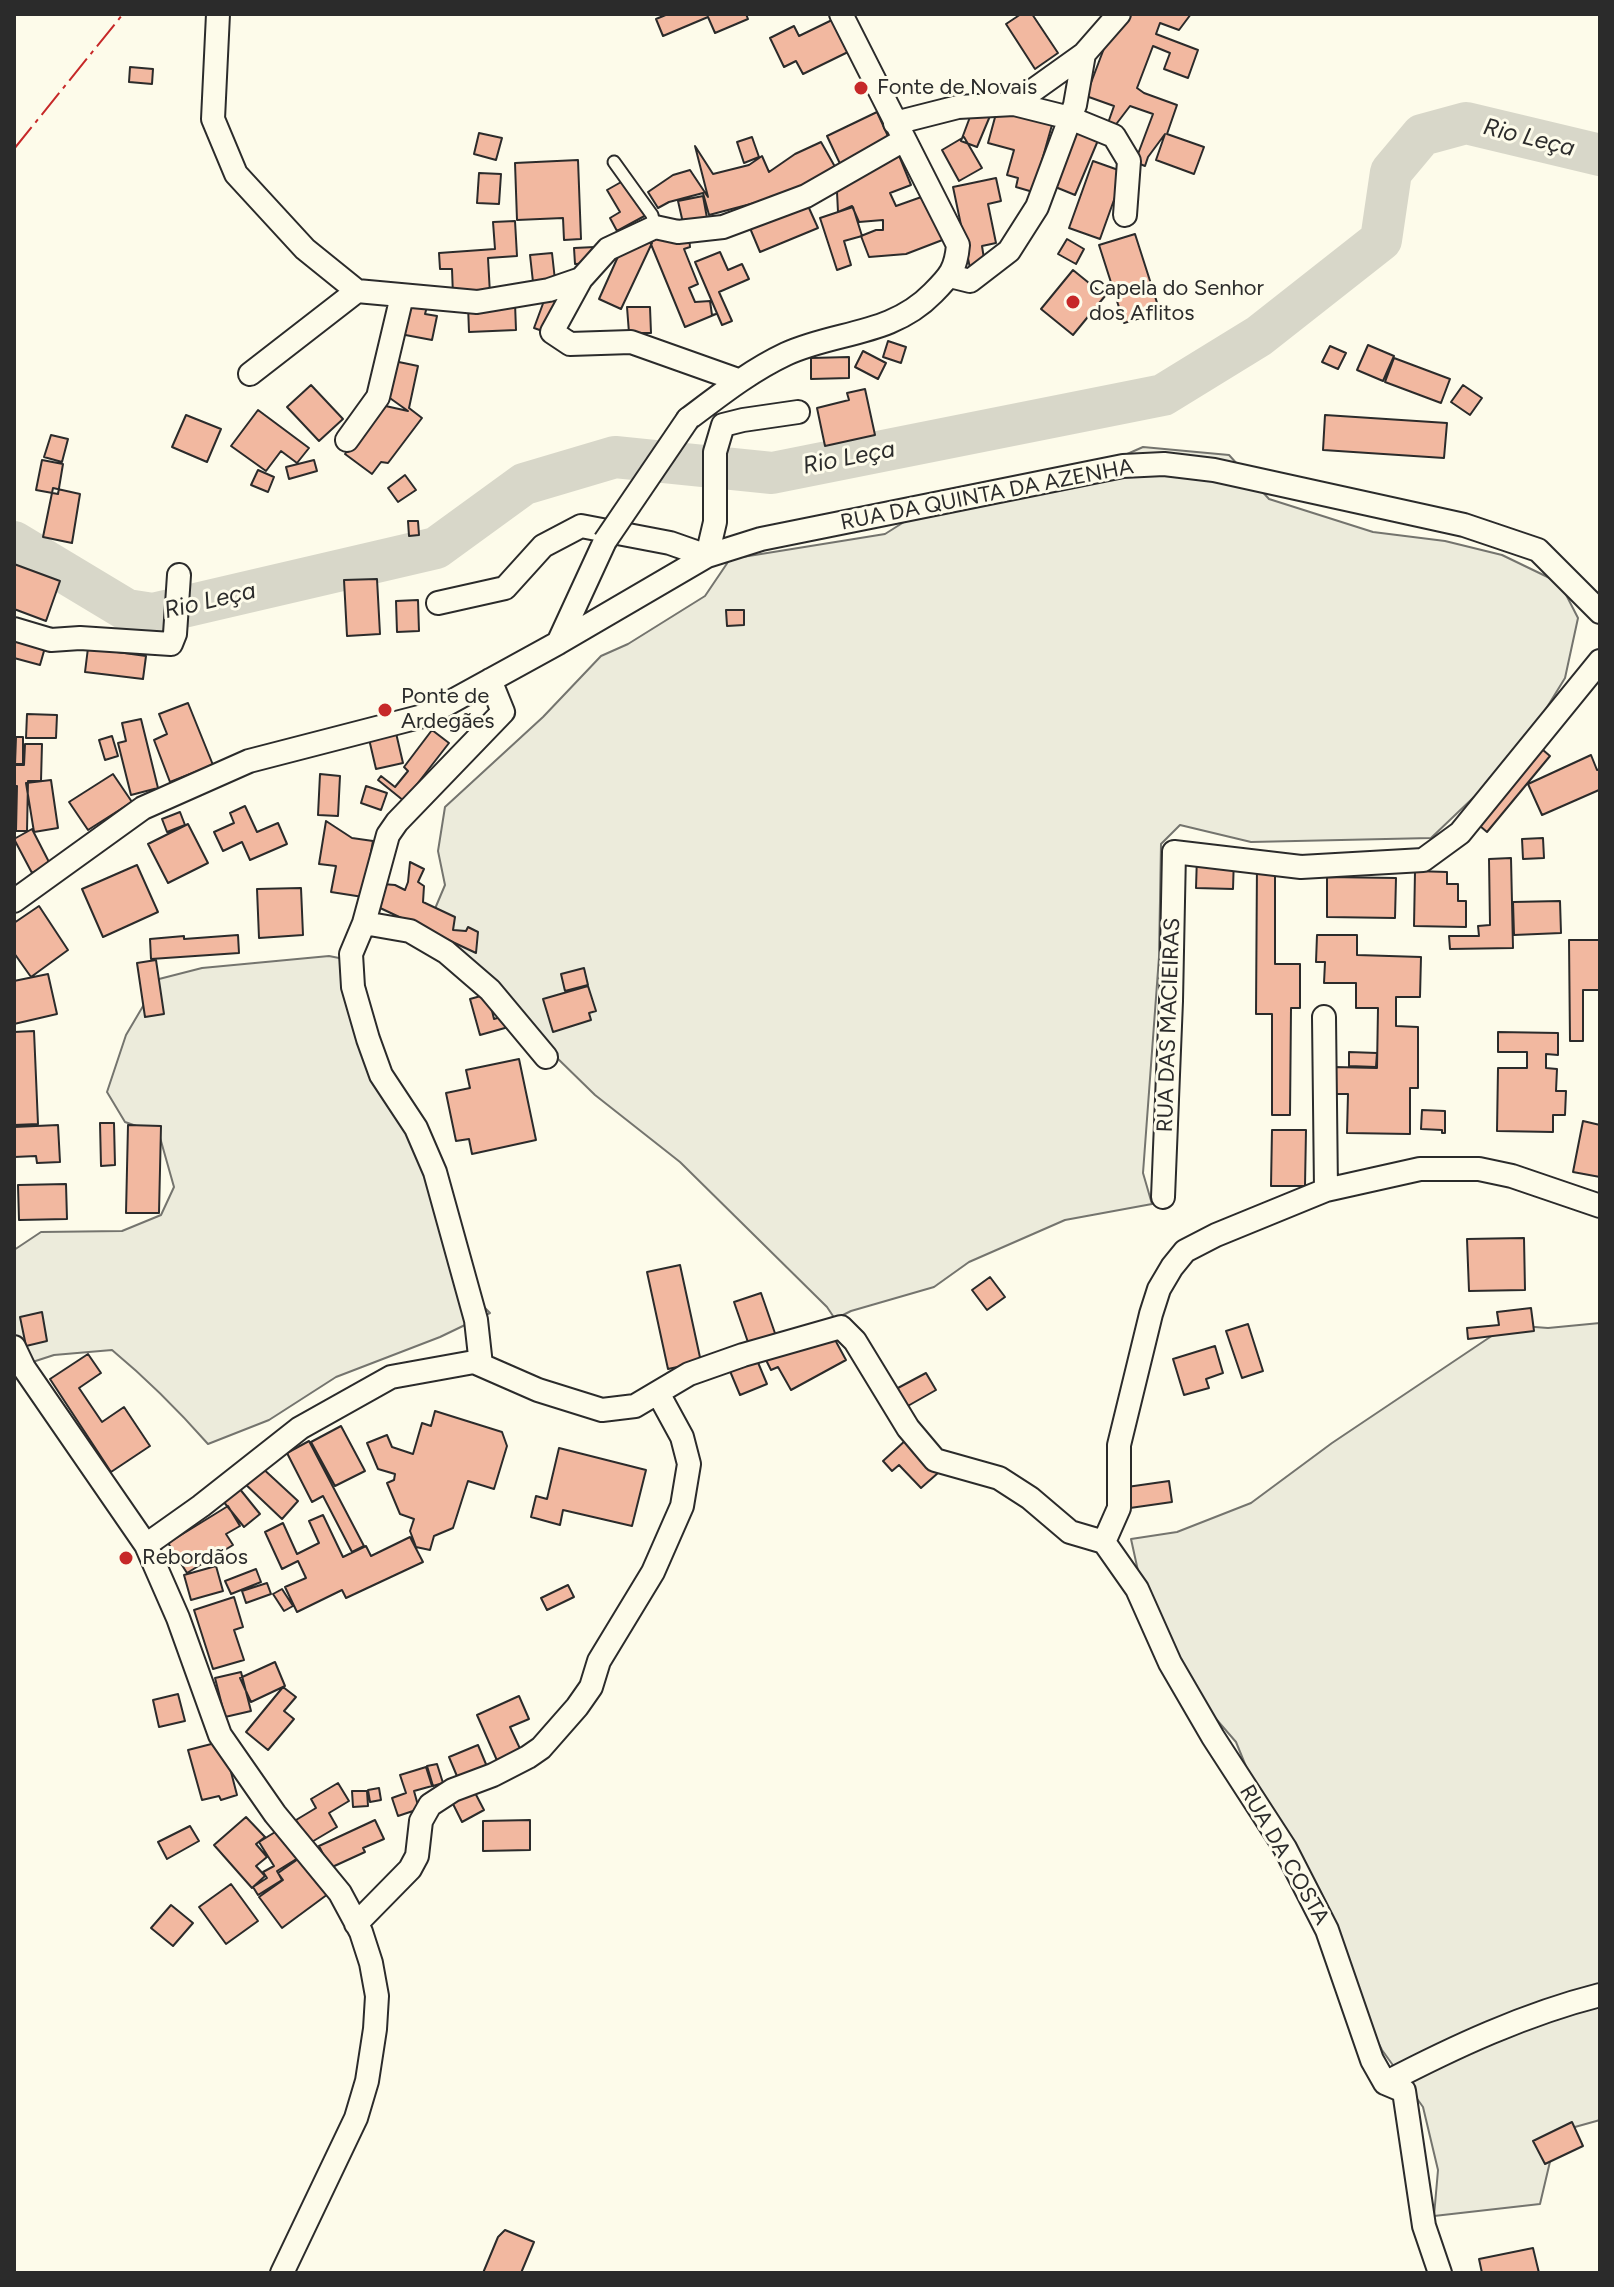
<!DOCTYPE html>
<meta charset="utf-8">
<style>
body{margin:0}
#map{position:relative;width:1614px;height:2287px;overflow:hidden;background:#fdfbea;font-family:Figtree,sans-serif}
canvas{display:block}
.frame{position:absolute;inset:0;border:16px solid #2b2b2b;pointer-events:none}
</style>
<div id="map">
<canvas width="1614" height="2287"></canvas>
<div class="frame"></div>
</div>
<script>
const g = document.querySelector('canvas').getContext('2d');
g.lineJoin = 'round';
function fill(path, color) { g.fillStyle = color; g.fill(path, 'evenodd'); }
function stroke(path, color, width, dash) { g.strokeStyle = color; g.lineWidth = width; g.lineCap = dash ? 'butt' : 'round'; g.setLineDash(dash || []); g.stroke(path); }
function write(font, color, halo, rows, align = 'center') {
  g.font = font + ' Figtree,sans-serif'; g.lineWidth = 6; g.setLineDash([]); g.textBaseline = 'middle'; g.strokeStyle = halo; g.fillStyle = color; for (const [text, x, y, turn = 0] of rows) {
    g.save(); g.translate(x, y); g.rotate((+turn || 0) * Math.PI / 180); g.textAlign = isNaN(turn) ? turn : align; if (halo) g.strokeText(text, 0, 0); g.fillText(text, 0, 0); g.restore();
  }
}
const green = new Path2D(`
 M1143,447L1229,455L1269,499L1373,532L1445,541L1502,555L1560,583L1578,618L1565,678L1517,756L1431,838L1251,842L1180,825L1161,844L1159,957L1143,1173L1152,1204L1065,1220L969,1262L934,1287L851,1311L835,1319L827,1307L680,1162L595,1095L426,930L445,885L438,851L445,807L543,717L601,656L628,644L705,596L730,559L885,534L923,510L1100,466Z
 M329,956L359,962L392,1099L481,1304L490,1313L440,1337L336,1377L269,1420L208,1444C178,1410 147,1379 112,1350L54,1355L14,1368V1250L41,1232L122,1231L161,1215L174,1187L159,1134L125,1122L107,1092L126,1035L159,979L202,968Z
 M1600,1323V2120L1557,2132L1540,2204L1434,2216L1438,2170L1423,2107L1382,2050L1332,1955L1272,1830L1236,1742L1184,1682L1140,1580L1131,1539L1177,1532L1251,1503L1332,1443L1508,1325L1548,1328Z`);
fill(green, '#ecebdb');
stroke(green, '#74746e', 2);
stroke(new Path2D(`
 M14,542L127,610L153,614L436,548L524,484L615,457L772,473L1163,395L1259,336L1381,240L1391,172L1422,135L1466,123L1600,155`), '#d8d7c9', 42);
const building = new Path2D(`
 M668,14H746L748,19L715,33L708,17L663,36L656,19Z
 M1021,14H1032L1058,53L1035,69L1006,24Z
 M1128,14H1191L1179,30L1160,23L1156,34L1198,50L1188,78L1164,69L1170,53L1153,46L1137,88L1144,93L1177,105L1167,134L1204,147L1194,174L1156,160L1165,134L1148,157L1145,166L1135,162L1153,114L1130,106L1114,127L1108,123L1114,106L1086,96L1106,43Z
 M832,20L848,52L803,74L796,61L784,67L770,38L794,26L799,36Z
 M130,67L153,69L152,84L129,82Z
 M973,109L990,116L977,147L961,141Z
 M997,110L1052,125L1033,192L1016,187L1018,178L1007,175L1014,150L988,143Z
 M877,112L892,145L842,168L827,136Z
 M1077,129L1099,138L1075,195L1053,186Z
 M479,133L502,138L496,160L474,154Z
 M752,137L759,157L744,163L737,142Z
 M964,137L982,168L959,181L942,150Z
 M821,142L834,165L838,181L709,215L703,193L669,202L658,208L648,192L673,175L690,170L708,197L695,146L713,174L749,165L762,156L769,172L795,154Z
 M898,153L911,185L890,193L896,206L927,195L945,239L906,254L869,257L861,236L876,230H883V220L859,222L852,206L838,212L837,192L832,180Z
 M578,160L581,239L564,240L563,218L517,220L515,163Z
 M1093,161L1124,172L1100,239L1069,228Z
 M479,173L501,174L499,204L477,203Z
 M630,177L650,213L617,231L610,218L620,212L607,190Z
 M996,178L1001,201L988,204L996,243L982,246L985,265L970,268L953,187Z
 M703,196L707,218L683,223L678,201Z
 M804,197L818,228L760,252L747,221Z
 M853,207L862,236L844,241L851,265L837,270L820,218Z
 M515,221L517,256L488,258L490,294L453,296L452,269H440L439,253L495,249L493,222Z
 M688,228L690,247L684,249L698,284L689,288L695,302L710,301L712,315L716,314L685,327L648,237Z
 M629,232L652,243L621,309L599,299Z
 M1135,234L1160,312L1124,323L1099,245Z
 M1067,239L1084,249L1076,264L1058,254Z
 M595,247L596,263L575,264L574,248Z
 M720,252L728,270L742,264L749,279L719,292L732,321L722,325L695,262Z
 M552,253L555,280L533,282L530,255Z
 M1073,270L1105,296L1073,335L1041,309Z
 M548,290L563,295L548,333L534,328Z
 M408,299L428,303L425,314L437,316L432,340L400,334Z
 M515,303L516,330L469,332L468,305Z
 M627,307H650L651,333H629Z
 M888,341L906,347L901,363L883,357Z
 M1368,345L1394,356L1383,381L1357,370Z
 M1330,346L1346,353L1338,369L1322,362Z
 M863,351L886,363L878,379L855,367Z
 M849,357V378L811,379V358Z
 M1394,358L1450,379L1441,403L1385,382Z
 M394,361L418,366L409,408L422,418L388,463L381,462L372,474L345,454L381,405L408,411L387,396Z
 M311,385L343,419L319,441L287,407Z
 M1463,385L1482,398L1470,415L1451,402Z
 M865,389L875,435L825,446L817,408L849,400L847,393Z
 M258,410L309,448L297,463L281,451L266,471L231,446Z
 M186,415L221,429L207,462L172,447Z
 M1325,415L1447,423L1444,458L1323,450Z
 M51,435L68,439L62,462L44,457Z
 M42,460L63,464L58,494L36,490Z
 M314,460L317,471L289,479L286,467Z
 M258,470L274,477L268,492L251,485Z
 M405,475L416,490L398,502L388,488Z
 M53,488L80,494L72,543L43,537Z
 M408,521H418L419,535L409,536Z
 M14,564L60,581L46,621L14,609Z
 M377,579L380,634L347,636L344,580Z
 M418,600L419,631L397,632L396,601Z
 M726,610H744V625L727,626Z
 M14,634L46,644L40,665L14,658Z
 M88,648L146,656L143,679L85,672Z
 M188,703L213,765L170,782L154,740L167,734L159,714Z
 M27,714L57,715L56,738H26Z
 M141,719L158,788L131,795L118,743L126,741L122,723Z
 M432,730L449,743L404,801L378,780L381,776L395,787L408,771L404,767Z
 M396,733L403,763L376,769L369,739Z
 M112,736L118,756L105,760L99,740Z
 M16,737H23V764H15Z
 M25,744H42L41,781H28L27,831H16L17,786H14V765H24Z
 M1536,744L1550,756L1487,832L1473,820Z
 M1591,755L1597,770L1600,769V793L1599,790L1542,815L1528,784Z
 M113,774L132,802L88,830L69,802Z
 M320,774L340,776L338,816L318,815Z
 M51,780L58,828L34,832L26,783Z
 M366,786L387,793L381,810L361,803Z
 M245,806L257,832L278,823L287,844L250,860L242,842L223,851L214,832L234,823L230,813Z
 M180,812L185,825L167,832L162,819Z
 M326,821L352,838L373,841L363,897L331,892L336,866L319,864Z
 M188,824L208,863L168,883L148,844Z
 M32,829L50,864L32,873L14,839Z
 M1543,838L1544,858L1523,859L1522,839Z
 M1197,856L1234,857L1233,889L1196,888Z
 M1511,858L1513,948L1450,949L1449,936H1479L1478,926L1490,925L1489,859Z
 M410,862L424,869L418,882L424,886L423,902L455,917L453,930L466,931L468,927L478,932L476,953L378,907L383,884L395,885L405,890L408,882Z
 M1257,862H1275V964H1300V1008H1291L1290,1115H1272V1014H1256Z
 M137,865L158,912L103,937L82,889Z
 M1415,871L1447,872V884H1458V901H1466V927L1414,926Z
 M1327,877L1396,878L1395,918L1327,917Z
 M301,888L303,935L259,938L257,889Z
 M1560,901L1561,933L1514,935L1513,902Z
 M39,906L68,950L31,977L14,953V923Z
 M238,935L239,953L151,959L150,939L184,936V939Z
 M1317,935H1357V955L1421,957L1420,997H1396V1026L1418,1027V1088H1410V1134L1347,1133L1348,1094H1334V1067L1377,1068L1378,1008H1356V983H1324L1325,962H1316Z
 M1569,940H1600V990H1583V1041H1570Z
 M156,960L164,1014L145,1017L137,963Z
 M584,968L588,985L565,991L561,974Z
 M48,974L57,1014L14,1024V981Z
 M588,986L596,1011L589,1013L591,1020L553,1032L543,999Z
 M488,994L494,1019L508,1015L512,1026L480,1035L470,999Z
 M34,1031L38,1124L14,1125V1032Z
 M1498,1032L1558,1033V1055L1546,1054V1068L1557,1069L1556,1091H1566L1565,1115H1553V1132L1497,1131L1498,1068H1527V1052H1498Z
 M1349,1052L1377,1053L1376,1067L1349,1066Z
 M519,1059L536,1140L472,1154L469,1139L456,1141L446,1093L470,1088L466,1070Z
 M1422,1110L1445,1111V1133H1442V1130L1421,1129Z
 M1583,1121L1600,1125V1177L1573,1172Z
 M100,1123H114L115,1165L101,1166Z
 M58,1125L60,1162L37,1163L36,1156L14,1157V1127Z
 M128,1125L161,1126L159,1213H126Z
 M1272,1130H1306L1305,1186H1271Z
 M66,1184L67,1219L19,1220L18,1185Z
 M1524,1238L1525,1290L1469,1291L1467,1239Z
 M680,1265L701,1362L668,1369L647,1272Z
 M990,1277L1005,1297L987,1310L972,1290Z
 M761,1293L777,1339L750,1348L734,1302Z
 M1531,1308L1534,1331L1468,1339L1467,1328L1499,1325L1497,1312Z
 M42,1312L47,1341L26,1346L20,1317Z
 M1248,1324L1263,1371L1242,1378L1226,1331Z
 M827,1325L846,1360L791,1390L778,1367L771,1370L765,1358Z
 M1215,1346L1223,1373L1206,1379L1209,1388L1184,1395L1173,1359Z
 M754,1353L767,1384L740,1395L727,1364Z
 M88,1354L101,1373L79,1388L102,1422L124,1407L150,1446L111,1472L50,1379Z
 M926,1373L936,1390L906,1407L896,1389Z
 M435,1411L502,1432L507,1446L494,1489L468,1481L453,1528L434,1536L430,1550L416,1547L410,1531L414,1519L400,1514L387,1483L394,1480L395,1474L378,1469L367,1443L387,1435L392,1447L413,1454L422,1423L431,1426Z
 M341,1426L365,1471L335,1486L311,1442Z
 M907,1439L938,1473L921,1488L899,1465L892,1471L883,1461Z
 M309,1441L364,1546L352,1552L323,1496L312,1502L287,1453Z
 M559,1448L646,1470L632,1526L563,1510L560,1525L531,1517L536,1496L547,1499Z
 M259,1465L298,1501L282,1519L243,1482Z
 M1169,1481L1172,1502L1130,1508L1127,1487Z
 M239,1488L260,1514L244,1527L223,1501Z
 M228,1506L240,1526L226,1534L233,1545L187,1573L168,1543Z
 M323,1515L343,1557L366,1546L371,1556L410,1537L423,1562L346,1598L342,1590L297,1612L285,1587L306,1578L298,1561L282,1569L265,1532L283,1523L297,1554L319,1543L309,1521Z
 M216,1566L223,1591L191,1600L184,1575Z
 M256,1569L261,1582L231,1594L225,1581Z
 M267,1583L271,1594L246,1603L242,1591Z
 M568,1585L574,1597L547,1610L541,1598Z
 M282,1589L293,1606L284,1611L273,1594Z
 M234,1597L243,1627L234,1630L244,1660L213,1669L194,1610Z
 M275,1662L285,1686L251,1702L240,1678Z
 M241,1672L251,1711L225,1717L215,1678Z
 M283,1687L296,1697L284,1711L294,1719L268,1750L246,1732Z
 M178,1694L185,1721L159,1727L153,1700Z
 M519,1696L529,1719L510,1727L523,1755L499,1765L477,1715Z
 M223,1741L237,1795L221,1800L219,1796L202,1800L188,1750Z
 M478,1745L488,1769L459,1781L449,1757Z
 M437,1764L443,1783L433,1786L427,1766Z
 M426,1767L432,1786L414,1791L419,1809L398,1816L392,1798L406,1793L400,1775Z
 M338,1783L349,1801L329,1813L337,1827L310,1843L296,1820L316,1808L311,1799Z
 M472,1787L484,1810L462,1822L450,1798Z
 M379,1788L381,1800L370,1802L368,1790Z
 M352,1791H367L368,1806L353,1807Z
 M246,1817L265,1837L256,1844L267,1857L256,1866L265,1876L252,1888L214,1845Z
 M375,1820L384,1839L363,1848L365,1852L330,1868L319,1846Z
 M530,1820V1850L483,1851V1821Z
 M190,1826L199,1841L167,1859L158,1842Z
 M280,1829L298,1858L277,1871L282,1880L258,1895L253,1887L267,1878L263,1872L274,1866L259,1842Z
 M301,1857L328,1894L282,1928L259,1897L283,1880L278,1873Z
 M231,1884L258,1921L226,1944L199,1907Z
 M171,1905L193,1923L173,1946L151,1928Z
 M1572,2122L1583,2146L1545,2164L1533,2141Z
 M505,2230L534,2242L521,2273H483L498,2237Z
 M1533,2248L1539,2273H1482L1479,2259Z`);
fill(building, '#f2b8a0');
stroke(building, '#2b2b2b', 2);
const lane = new Path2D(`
 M614,162L652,215L655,227`);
const street = new Path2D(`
 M218,14L213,119L236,174L305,249L357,291L477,302L549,290L581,279L608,249L655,227L678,232L723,227L806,196L904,140
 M1014,104L1070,118L1114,136L1129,161L1125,215
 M895,123L958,107L1014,104L1084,54L1119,14
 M950,276L970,281L1009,251L1037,207L1075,105L1084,54
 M581,279L552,332L570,344L631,342L738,380
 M250,374L357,291
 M688,419C720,395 750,371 786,354C836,331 891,336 933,293C950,276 956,269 958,245L841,14
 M347,440L378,397L402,296
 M438,603L505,588L543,546L581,526L670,543L707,556L715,522V452L723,425L743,420L798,412
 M14,629L51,640L80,638L171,644L175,634L179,575
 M558,643L605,541
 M14,901L143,808L249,761L427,715L558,643L707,556L761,539L1123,466L1164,464L1214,470L1464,525L1538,550L1600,612
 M364,923L410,931L446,952L490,990L546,1057
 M1324,1017L1326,1190
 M1163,1197L1171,1001L1174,852L1301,867L1423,860L1460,833L1600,661
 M14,1347L24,1368L146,1545L178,1618L220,1735L275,1814L340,1893L361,1932L371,1963L377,1996L375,2029L367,2081L356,2118L282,2273
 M481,1365L476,1320L435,1172L416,1128L381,1075L368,1039L353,987L351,954L364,923L388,835L397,822L503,712L490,680
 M1104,1542L1137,1589L1170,1663L1213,1737L1285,1848L1327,1930L1372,2060L1385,2083L1404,2091L1424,2226L1440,2273
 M1104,1542L1119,1508V1445L1151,1314L1159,1289L1172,1267L1185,1251L1216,1235L1326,1190L1420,1169H1479L1512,1176L1600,1206
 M146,1545L201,1506L300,1428L391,1377L474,1362L538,1390L602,1410L635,1406L689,1374L743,1355L841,1327L855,1341L908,1428L935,1460L999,1478L1030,1498L1070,1532L1104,1542
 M356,1924L410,1869L417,1856L421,1821L430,1805L453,1790L493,1775L528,1757L541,1748L577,1707L591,1687L599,1661L653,1572L682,1506L689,1464L682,1437L658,1393
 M1385,2083C1454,2047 1525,2014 1600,1995`);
stroke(lane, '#2b2b2b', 15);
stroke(street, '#2b2b2b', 26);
stroke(lane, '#fdfbea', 11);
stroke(street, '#fdfbea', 22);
const streetBridge = new Path2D(`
 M605,541L688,419`);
stroke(streetBridge, '#2b2b2b', 26, []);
stroke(streetBridge, '#fdfbea', 22);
stroke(new Path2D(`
 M14,149L123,14`), '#c62828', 2, [28, 6, 4, 6]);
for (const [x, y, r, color] of [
 [861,88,8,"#c62828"],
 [1073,302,8,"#c62828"],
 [385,710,8,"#c62828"],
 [126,1558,8,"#c62828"]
]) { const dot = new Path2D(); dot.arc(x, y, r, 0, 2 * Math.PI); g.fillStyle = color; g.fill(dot); stroke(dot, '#fdfbea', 3); }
write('22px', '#2b2b2b', '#fdfbea', [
 ["Fonte de Novais",877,88],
 ["Capela do Senhor",1089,289],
 ["dos Aflitos",1089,314],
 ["Ponte de",401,697],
 ["Ardegães",401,722],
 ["Rebordãos",142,1558]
], 'left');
write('22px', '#2b2b2b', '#fdfbea', [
 ["RUA DA QUINTA DA AZENHA",987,495,-11],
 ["RUA DAS MACIEIRAS",1169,1025,-88],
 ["RUA DA COSTA",1284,1855,60]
]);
write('italic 24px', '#2b2b2b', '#fdfbea', [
 ["Rio Leça",1529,138,14],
 ["Rio Leça",849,458,-11],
 ["Rio Leça",210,601,-13]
]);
</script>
